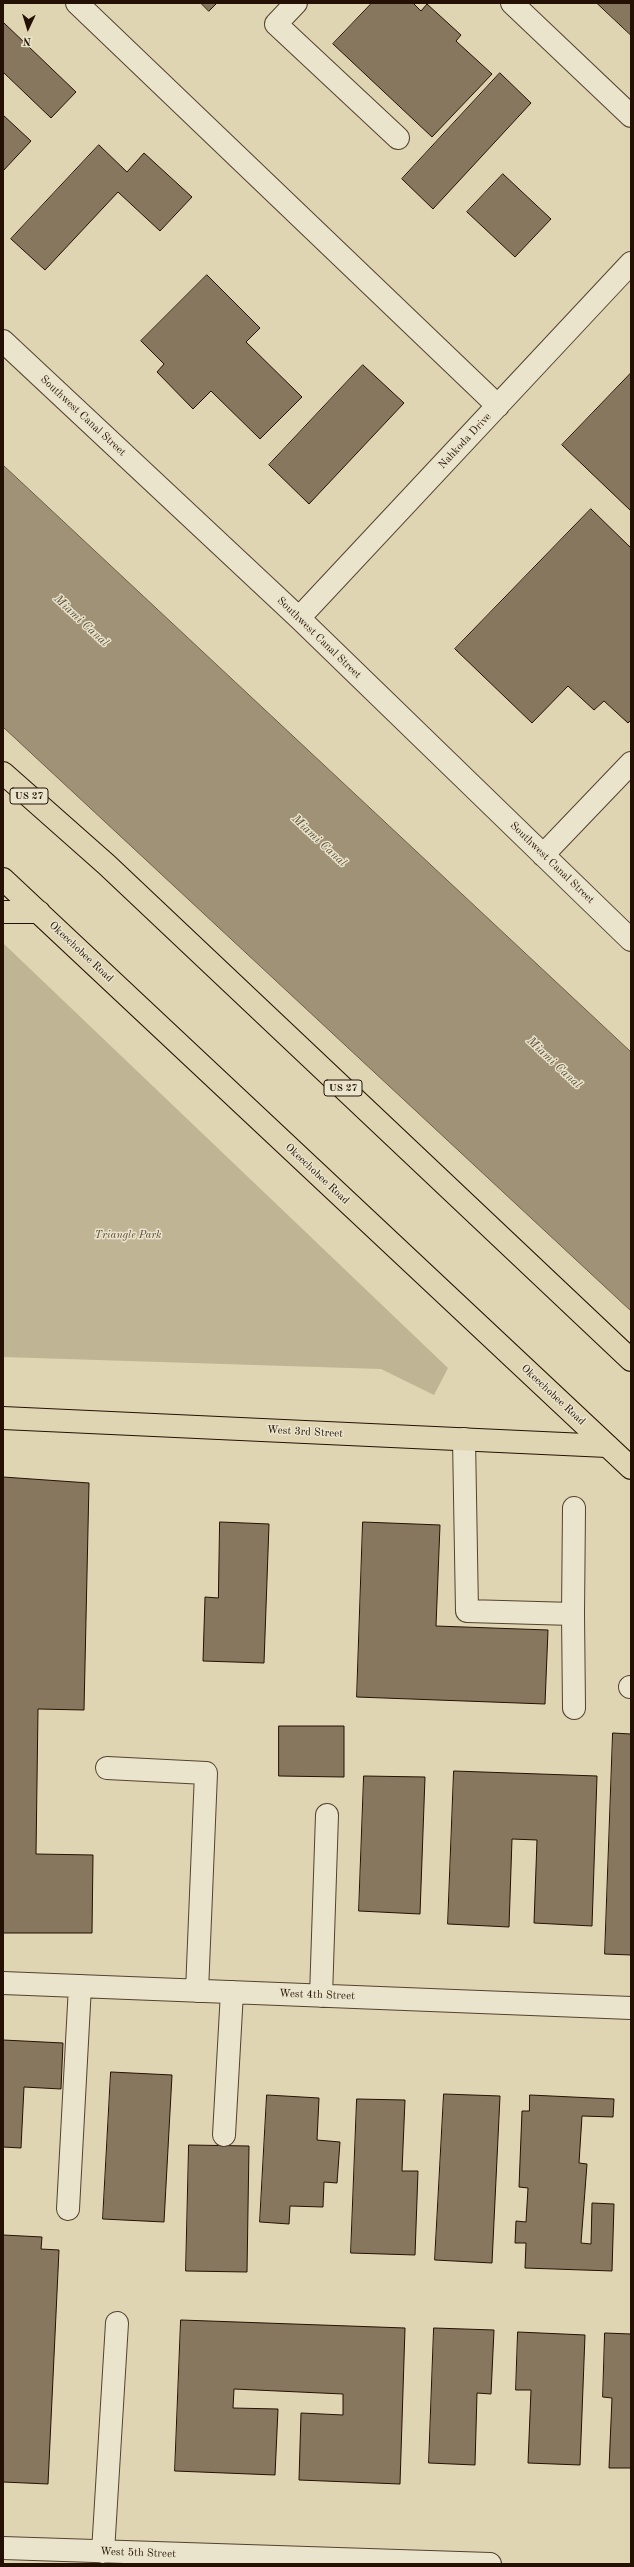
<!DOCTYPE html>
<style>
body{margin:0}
#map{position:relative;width:634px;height:2567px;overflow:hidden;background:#dfd5b2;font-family:"Old Standard TT",serif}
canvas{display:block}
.frame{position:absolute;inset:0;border:4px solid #251103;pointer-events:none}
.north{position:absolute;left:8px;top:8px;width:40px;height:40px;-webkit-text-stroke:3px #eae4cd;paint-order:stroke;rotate:184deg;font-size:11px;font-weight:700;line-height:16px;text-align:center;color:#251103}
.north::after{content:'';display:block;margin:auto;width:14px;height:18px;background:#251103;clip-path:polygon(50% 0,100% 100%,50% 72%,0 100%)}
</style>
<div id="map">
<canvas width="634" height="2567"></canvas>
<div class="frame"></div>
<div class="north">N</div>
</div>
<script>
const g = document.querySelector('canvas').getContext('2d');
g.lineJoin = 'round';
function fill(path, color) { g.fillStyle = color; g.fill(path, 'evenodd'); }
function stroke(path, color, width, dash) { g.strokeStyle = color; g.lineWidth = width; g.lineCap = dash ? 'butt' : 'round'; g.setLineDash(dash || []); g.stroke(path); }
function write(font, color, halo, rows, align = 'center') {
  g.font = font + ' "Old Standard TT",serif'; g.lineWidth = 3; g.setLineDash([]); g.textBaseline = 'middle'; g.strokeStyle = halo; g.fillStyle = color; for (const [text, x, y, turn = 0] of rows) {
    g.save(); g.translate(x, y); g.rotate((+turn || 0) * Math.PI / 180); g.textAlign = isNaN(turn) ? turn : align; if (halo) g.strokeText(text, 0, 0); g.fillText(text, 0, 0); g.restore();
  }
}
fill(new Path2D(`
 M3,943L448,1368L434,1395L381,1369L3,1357Z`), '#bfb494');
const water = new Path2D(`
 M3,465L631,1052V1311L3,727Z`);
fill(water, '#a09276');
stroke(water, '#6f5e48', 1);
const building = new Path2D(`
 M201,3H217L209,11Z
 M372,3H413L421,11L427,4L461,35L456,41L492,74L432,137L333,44Z
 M597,3H631V35Z
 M3,22L76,92L51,118L3,72Z
 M500,73L531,103L433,209L402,179Z
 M3,115L31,141L3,171Z
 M99,145L127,172L144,153L192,197L160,231L118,192L45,270L11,239Z
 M503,174L551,219L515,257L467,212Z
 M207,275L260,328L246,342L302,397L260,439L211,391L193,409L157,372L164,364L141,341Z
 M363,365L404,403L309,504L269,465Z
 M631,373V511L562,445Z
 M591,509L631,548V720L628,723L604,701L594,710L568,686L532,723L455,649Z
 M3,1477L89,1483L84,1710L38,1709L36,1854L93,1855L92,1933H3Z
 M220,1522L269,1524L264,1663L203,1661L205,1597L218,1598Z
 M363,1522L440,1525L436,1626L548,1630L545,1704L357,1697Z
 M279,1726H344V1777L279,1776Z
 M613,1733L631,1734V1955L605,1954Z
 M454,1771L597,1776L592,1926L534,1923L537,1840L512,1839L509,1927L448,1924Z
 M364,1776L425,1777L420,1914L359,1911Z
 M3,2040L63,2043L61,2089L24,2087L21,2148L3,2147Z
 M111,2072L172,2075L164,2222L103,2219Z
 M444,2094L500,2096L492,2263L435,2260Z
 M267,2095L319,2098L317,2140L340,2142L337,2183L324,2182L323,2207L290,2206L289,2224L260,2222Z
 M530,2095L614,2099L613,2117L582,2116L579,2163L587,2164L581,2243L591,2244L592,2203L614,2204L612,2271L525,2268L526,2243H515L516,2221L526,2222L528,2188L519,2187L522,2111H529Z
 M357,2099L405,2100L402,2171H418L415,2255L351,2253Z
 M189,2145L249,2146L247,2272L186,2271Z
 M3,2235L42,2237L41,2249L59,2250L48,2484L3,2482Z
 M181,2320L405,2328L400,2484L299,2480L301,2413L343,2415V2394L234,2389L233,2408L278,2409L275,2475L175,2471Z
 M434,2328L494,2330L491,2394L477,2393L475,2465L429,2463Z
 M518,2332L585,2335L580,2465L528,2463L531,2390H516Z
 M605,2333L631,2334V2468H609L612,2398L603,2397Z`);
fill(building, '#86775e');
stroke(building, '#251103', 1);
const minor = new Path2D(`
 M77,3L498,406
 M296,3L276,24L398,138
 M512,3L631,116
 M3,341L299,618L631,940
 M299,618L631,263
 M543,855L631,763
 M464,1439L467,1611L573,1614L574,1508
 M573,1614L574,1708
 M630,1687H631
 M107,1768L206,1773L197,1991
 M3,1983L631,2008
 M321,1996L327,1815
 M224,2135L232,1992
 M68,2209L80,1986
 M3,2548L490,2564
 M103,2552L117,2323`);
const major = new Path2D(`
 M3,1418L607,1446`);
const highway = new Path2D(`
 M3,773L107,865L631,1360
 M3,879L631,1468
 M3,912H39`);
stroke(minor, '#54422f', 24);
stroke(major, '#251103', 24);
stroke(highway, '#251103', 24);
stroke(minor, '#eae4cd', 22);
stroke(major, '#dfd5b2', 22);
stroke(highway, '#dfd5b2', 22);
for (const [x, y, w] of [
 [29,796,38],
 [343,1088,38]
]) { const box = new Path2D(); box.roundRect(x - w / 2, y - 8, w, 16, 3); g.fillStyle = '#eae4cd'; g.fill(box); stroke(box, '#251103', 1); }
write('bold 10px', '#251103', null, [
 ["US 27",29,796],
 ["US 27",343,1088]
]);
write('11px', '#251103', '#eae4cd', [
 ["Southwest Canal Street",83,416,43],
 ["Nahkoda Drive",465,441,-47],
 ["Southwest Canal Street",319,638,44],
 ["Southwest Canal Street",552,863,44],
 ["Okeechobee Road",81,952,43],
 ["Okeechobee Road",317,1174,43],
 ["Okeechobee Road",553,1395,43],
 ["West 3rd Street",305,1432,3],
 ["West 4th Street",317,1995,2],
 ["West 5th Street",138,2553,2]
]);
write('italic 11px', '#5b4a36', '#eae4cd', [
 ["Triangle Park",128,1235]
]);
write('italic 12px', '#5c4b37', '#eae4cd', [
 ["Miami Canal",81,621,43],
 ["Miami Canal",319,841,43],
 ["Miami Canal",554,1063,43]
]);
</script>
